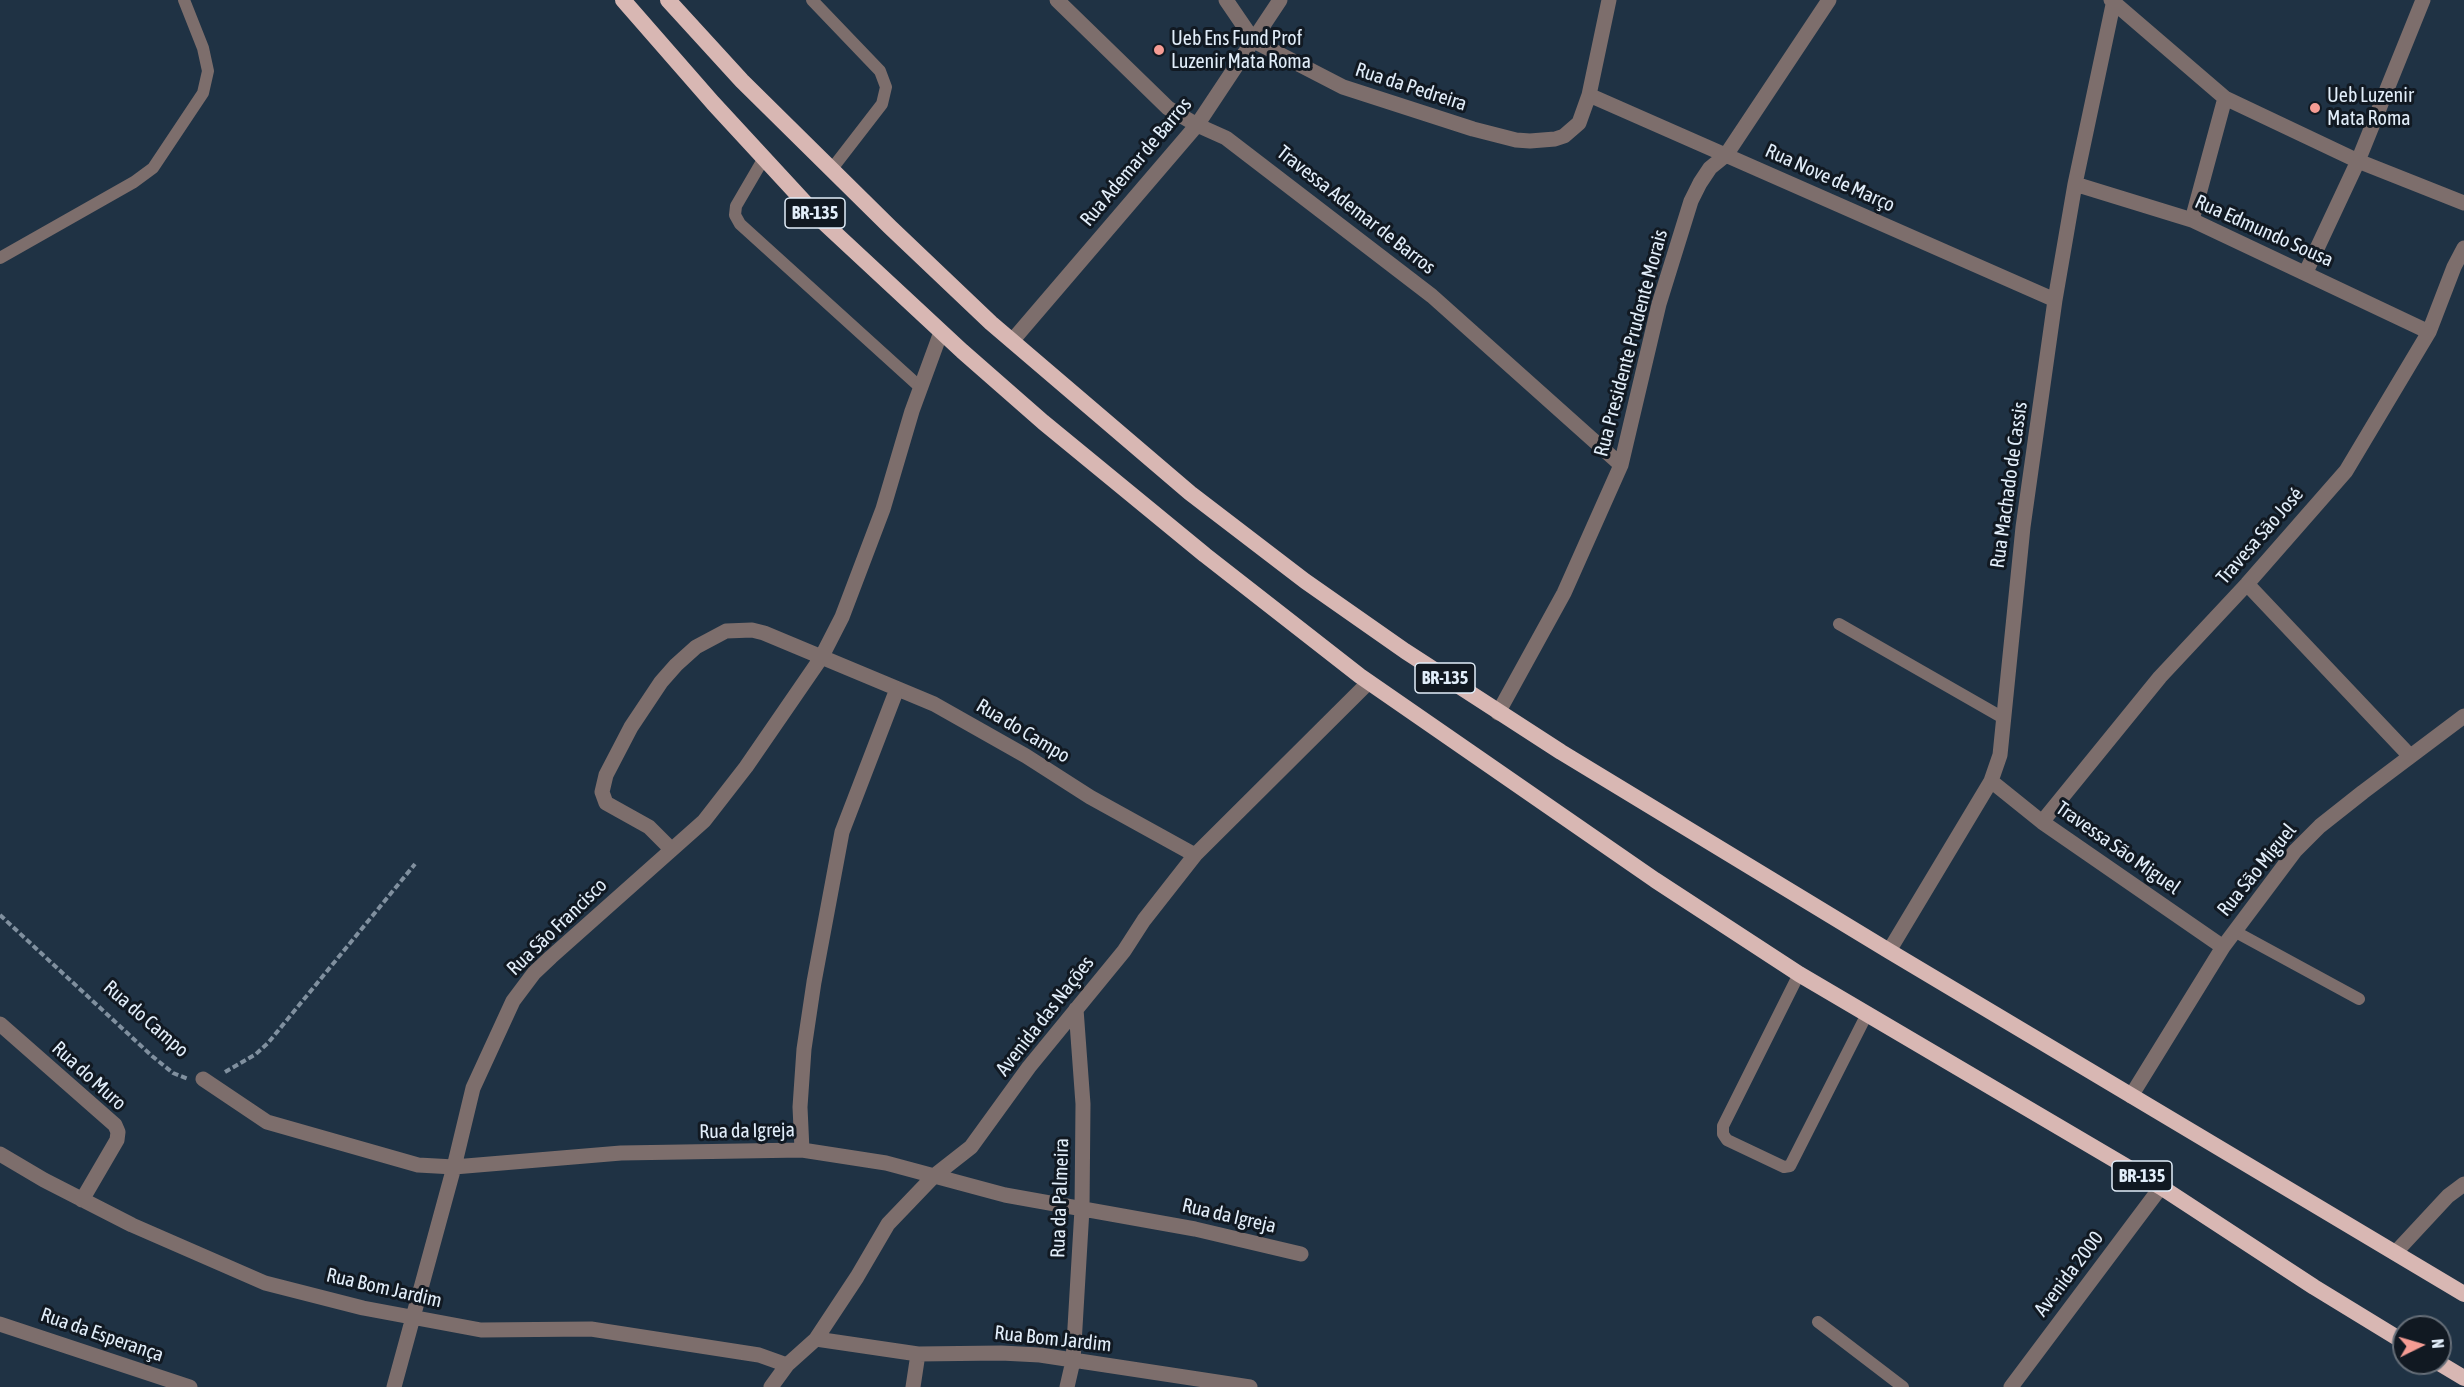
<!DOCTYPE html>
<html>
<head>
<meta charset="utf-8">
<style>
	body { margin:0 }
	#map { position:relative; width:2464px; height:1387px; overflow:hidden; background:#1f3244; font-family:"Asap Condensed",sans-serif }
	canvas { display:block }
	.north { position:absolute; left:2392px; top:1315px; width:60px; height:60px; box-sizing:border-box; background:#111922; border:2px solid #656e78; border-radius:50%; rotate:85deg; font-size:16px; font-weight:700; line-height:24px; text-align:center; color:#e2eefa }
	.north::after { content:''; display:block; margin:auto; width:21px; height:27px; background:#f59c94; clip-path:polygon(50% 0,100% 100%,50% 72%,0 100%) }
</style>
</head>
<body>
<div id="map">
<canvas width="2464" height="1387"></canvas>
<div class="north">N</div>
</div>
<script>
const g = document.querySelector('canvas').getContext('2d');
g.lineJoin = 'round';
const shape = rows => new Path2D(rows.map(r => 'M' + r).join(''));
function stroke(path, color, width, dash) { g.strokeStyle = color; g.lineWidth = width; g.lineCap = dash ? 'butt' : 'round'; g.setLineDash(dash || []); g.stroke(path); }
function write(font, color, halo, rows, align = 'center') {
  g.font = font + ' "Asap Condensed",sans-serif'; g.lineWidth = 6; g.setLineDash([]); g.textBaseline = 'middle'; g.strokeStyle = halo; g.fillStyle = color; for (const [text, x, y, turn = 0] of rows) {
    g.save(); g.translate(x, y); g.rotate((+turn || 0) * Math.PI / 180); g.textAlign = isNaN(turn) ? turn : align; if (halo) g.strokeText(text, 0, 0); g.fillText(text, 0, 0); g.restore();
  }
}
const path = shape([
	[0,915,152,1056,173,1073,188,1079],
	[225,1072,256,1054,268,1043,415,864]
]);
const service = shape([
	[812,0,880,71,886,87,882,104,831,170],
	[764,158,736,206,735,215,740,224,921,388],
	[0,258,134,182,153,168,203,93,208,71,203,48,184,0],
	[1839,624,2005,719],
	[2234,931,2359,999],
	[1799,974,1723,1126,1723,1134,1727,1140,1784,1167,1790,1166,1867,1014],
	[1818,1322,1903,1387]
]);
const minor = shape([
	[1057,0,1168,108,1197,125,1226,138,1432,296,1621,465],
	[1226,0,1254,41,1343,87,1473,129,1516,140,1530,141,1555,139,1564,136,1579,123,1589,95,1609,0],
	[2111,0,2225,98,2358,161,2464,203],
	[1589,95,2055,300],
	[2075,184,2192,220,2429,332],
	[2192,220,2225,98],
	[2306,272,2358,161,2423,0],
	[1012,341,1197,125,1280,0],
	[2247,584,2410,756],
	[1498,713,1564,593,1621,465,1659,304,1691,201,1700,183,1710,168,1726,155,1829,0],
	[1991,781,2042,822,2223,947],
	[2042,822,2160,677,2247,584,2346,471,2429,332,2454,267,2464,248],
	[671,849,649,827,606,803,602,792,606,775,631,727,661,682,676,665,696,647,726,631,752,630,764,633,934,704,1026,756,1090,797,1195,855],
	[1889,951,1991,781,2000,755,2023,527,2055,300,2075,184,2114,0],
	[0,1024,115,1125,118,1132,117,1140,82,1200],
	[203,1079,267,1122,418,1165,454,1167,621,1153,802,1150,886,1163,1005,1195,1195,1229,1301,1254],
	[2131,1096,2223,947,2295,851,2320,826,2363,792,2464,716],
	[802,1150,800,1107,804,1049,814,982,842,832,897,689],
	[0,1154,44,1180,132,1225,265,1283,363,1308,481,1330,591,1329,759,1355,787,1365],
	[2395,1253,2448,1196,2464,1184],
	[0,1324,190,1387],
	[816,1339,918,1354,1001,1353,1040,1355,1250,1387],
	[394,1387,454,1167,473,1088,513,1001,534,973,551,957,704,821,746,767,821,658,842,617,883,509,912,411,941,332],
	[771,1387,787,1365,816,1339,857,1277,888,1224,934,1176,971,1147,1029,1067,1124,951,1144,920,1195,855,1369,682],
	[913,1387,918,1354],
	[1067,1387,1073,1361,1082,1209,1083,1104,1076,1009]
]);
const tertiary = shape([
	[2011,1387,2161,1187]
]);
const trunk = shape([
	[623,0,713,103,821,220,962,351,1043,422,1205,555,1360,676,1655,880,1799,974,2161,1187,2314,1287,2404,1342],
	[668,0,742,81,890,227,991,323,1190,493,1305,581,1405,651,1561,752,1889,951,2464,1294],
	[2439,1363,2464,1378]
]);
const markers = [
	[1159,50,6,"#f59c94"],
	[2315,108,6,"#f59c94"]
];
const shields = [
	[815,213,60],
	[1445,678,60],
	[2142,1176,60]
];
const shieldNames = [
	["BR-135",815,213],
	["BR-135",1445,678],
	["BR-135",2142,1176]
];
const poiNames = [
	["Ueb Ens Fund Prof",1171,39],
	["Luzenir Mata Roma",1171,62],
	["Ueb Luzenir",2327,96],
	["Mata Roma",2327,119]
];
const streetNames = [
	["Rua da Pedreira",1411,87,18],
	["Rua Ademar de Barros",1136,162,-50],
	["Rua Nove de Março",1830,178,24],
	["Travessa Ademar de Barros",1356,210,38],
	["Rua Edmundo Sousa",2264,231,24],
	["Rua Presidente Prudente Morais",1631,343,-75],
	["Rua Machado de Cassis",2009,485,-82],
	["Travesa São José",2260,536,-49],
	["Rua do Campo",1023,731,31],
	["Travessa São Miguel",2118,848,35],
	["Rua São Miguel",2257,870,-51],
	["Rua São Francisco",557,927,-44],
	["Avenida das Nações",1045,1016,-52],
	["Rua do Campo",146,1019,41],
	["Rua do Muro",89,1076,42],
	["Rua da Igreja",747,1131,-1],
	["Rua da Palmeira",1060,1198,-88],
	["Rua da Igreja",1229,1216,13],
	["Avenida 2000",2069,1274,-53],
	["Rua Bom Jardim",384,1288,13],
	["Rua da Esperança",102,1335,19],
	["Rua Bom Jardim",1053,1339,6]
];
stroke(path, '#80909f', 4, [6, 3]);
stroke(service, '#7d6e6c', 12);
stroke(minor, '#7d6e6c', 15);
stroke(tertiary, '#7d6e6c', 15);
stroke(trunk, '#d8b7b3', 16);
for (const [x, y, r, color] of markers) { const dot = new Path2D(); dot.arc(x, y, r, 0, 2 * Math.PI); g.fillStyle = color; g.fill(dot); stroke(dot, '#111922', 2); }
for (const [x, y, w] of shields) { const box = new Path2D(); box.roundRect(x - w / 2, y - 15, w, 30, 4.5); g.fillStyle = '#111922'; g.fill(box); stroke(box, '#e2eefa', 1.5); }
write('bold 18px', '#e2eefa', null, shieldNames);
write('20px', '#e2eefa', '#111922', poiNames, 'left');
write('20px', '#e2eefa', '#111922', streetNames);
</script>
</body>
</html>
